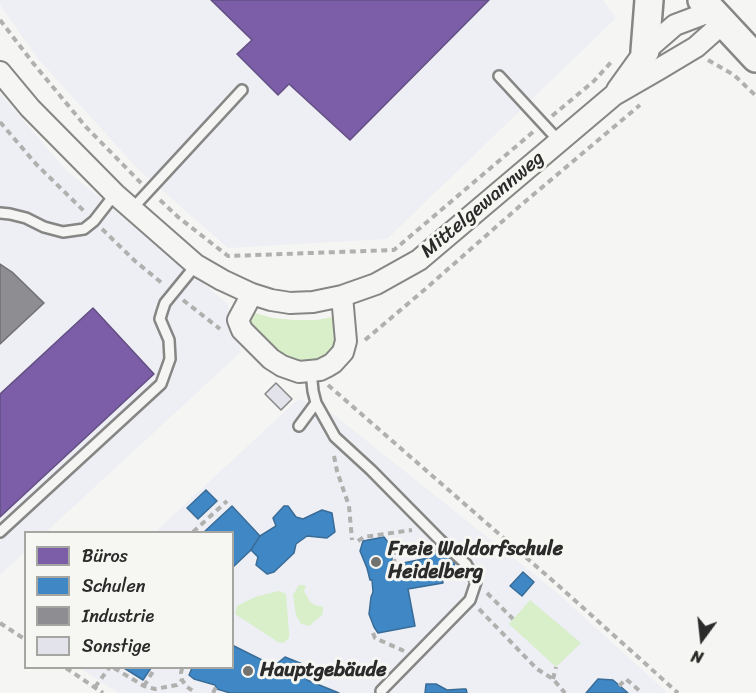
<!DOCTYPE html>
<html>
<head>
<meta charset="utf-8">
<style>
	body { margin:0 }
	#map { position:relative; width:756px; height:693px; overflow:hidden; background:#f5f5f3; font-family:Sriracha,sans-serif }
	canvas { display:block }
	.legend { position:absolute; left:24px; top:531px; width:210px; height:138px; box-sizing:border-box; background:#f6f6f2; border:2px solid #a5a5a2; margin:0; padding:8px 10px; list-style:none; font-size:18px; color:#2b2b2b }
	.legend li { display:flex; align-items:center; gap:12px; height:30px }
	.legend b { width:30px; border:2px solid #a5a5a2 }
	.north { position:absolute; left:672px; top:609px; width:60px; height:60px; -webkit-text-stroke:4px #f6f6f2; paint-order:stroke; rotate:195deg; font-size:16px; font-weight:700; line-height:24px; text-align:center; color:#2b2b2b }
	.north::after { content:''; display:block; margin:auto; width:21px; height:27px; background:#2b2b2b; clip-path:polygon(50% 0,100% 100%,50% 72%,0 100%) }
</style>
</head>
<body>
<div id="map">
<canvas width="756" height="693"></canvas>
<ul class="legend">
<li><b style="height:16px;background:#7b5ea7"></b>Büros</li>
<li><b style="height:16px;background:#3f88c5"></b>Schulen</li>
<li><b style="height:16px;background:#8d8d92"></b>Industrie</li>
<li><b style="height:16px;background:#e3e3ec"></b>Sonstige</li>
</ul>
<div class="north">N</div>
</div>
<script>
const g = document.querySelector('canvas').getContext('2d');
g.lineJoin = 'round';
function fill(path, color) { g.fillStyle = color; g.fill(path, 'evenodd'); }
const shape = rows => new Path2D(rows.map(r => 'M' + r).join(''));
function stroke(path, color, width, dash) { g.strokeStyle = color; g.lineWidth = width; g.lineCap = dash ? 'butt' : 'round'; g.setLineDash(dash || []); g.stroke(path); }
function write(font, color, halo, rows, align = 'center') {
  g.font = font + ' Sriracha,sans-serif'; g.lineWidth = 6; g.setLineDash([]); g.textBaseline = 'middle'; g.strokeStyle = halo; g.fillStyle = color; for (const [text, x, y, turn = 0] of rows) {
    g.save(); g.translate(x, y); g.rotate((+turn || 0) * Math.PI / 180); g.textAlign = isNaN(turn) ? turn : align; if (halo) g.strokeText(text, 0, 0); g.fillText(text, 0, 0); g.restore();
  }
}
const built = shape([
	[0,0,603,0,616,18,387,239,228,248,138,169,39,60,0,5],
	[0,93,65,169,228,304,241,352,46,532,26,532,25,552,0,575],
	[299,399,333,414,556,592,668,693,118,693,80,668,232,668,232,532,155,532,281,415]
]);
const green = shape([
	[248,311,273,318,294,320,316,320,333,317,337,331,334,352,324,362,301,365,274,352,246,322],
	[299,585,304,585,306,586,304,591,310,602,315,605,323,607,323,611,322,615,309,626,301,624,296,615,293,595],
	[278,591,286,594,289,632,289,638,283,643,278,642,235,614,237,606,255,597],
	[530,600,581,643,556,667,509,624]
]);
const offices = shape([
	[211,0,489,0,350,140,289,84,278,95,237,54,252,40,211,0],
	[93,308,154,374,0,517,0,394,93,308]
]);
const schools = shape([
	[206,490,217,501,198,519,187,508,206,490],
	[232,506,260,536,251,550,232,568,232,532,204,532,232,506],
	[284,506,288,506,296,517,303,519,322,510,332,513,335,532,327,538,307,536,296,544,294,553,274,572,267,574,256,565,258,557,251,550,260,536,276,526,273,518,284,506],
	[384,537,390,545,393,565,428,558,427,551,438,549,456,562,448,574,441,575,443,583,408,589,415,626,378,633,374,627,369,614,371,597,373,592,372,580,370,580,367,568,360,551,363,541,384,537],
	[523,572,534,582,522,596,510,586,523,572],
	[232,645,274,666,285,657,305,665,307,680,339,693,230,693,217,689,215,685,194,679,189,675,192,668,232,668,232,645],
	[124,668,151,668,143,680,124,668],
	[598,679,613,680,628,693,586,693,598,679],
	[426,684,436,684,447,690,463,689,466,689,467,693,425,693,426,684]
]);
const industry = shape([
	[0,264,12,272,44,303,0,344,0,264]
]);
const building = shape([
	[276,383,292,399,281,410,265,394,276,383]
]);
const path = shape([
	[0,20,33,63,86,127,141,183],
	[708,60,734,75,756,96],
	[552,116,594,81,613,60],
	[0,122,36,164,86,213],
	[160,200,178,217,228,256,394,250,533,132],
	[102,229,135,261,163,284],
	[183,300,220,329],
	[365,340,423,291,521,205,640,105],
	[328,385,560,587,678,693],
	[334,456,337,471,349,506,352,540],
	[193,532,227,501],
	[421,540,424,560],
	[358,541,364,537,412,530],
	[395,565,393,553,422,548],
	[487,593,513,619],
	[479,609,537,669,553,679,565,693],
	[0,623,26,640],
	[373,633,375,638,404,651],
	[66,668,103,693],
	[114,668,144,686,155,689,177,685,182,680],
	[182,668,181,673,182,680,187,687,196,693],
	[553,679,556,667],
	[144,686,155,668],
	[619,686,626,679,642,693],
	[95,687,109,668],
	[213,693,216,687]
]);
const service = shape([
	[499,76,559,141],
	[132,209,242,90],
	[0,213,10,214,26,218,44,227,63,232,84,229,94,221,115,194],
	[311,371,313,391,316,403,335,437,371,470,439,539,466,564,476,582,470,600,381,691],
	[299,426,316,403],
	[0,532,161,384,170,359,169,340,160,319,162,312,165,303,196,265]
]);
const minor = shape([
	[0,72,30,108,115,194,196,265,222,280,252,294,271,300,290,303,313,302,342,296,376,284,419,260,614,95,659,69,696,47,723,23],
	[617,90,645,51,675,25,712,11],
	[252,294,238,320,242,330,271,359,282,366,299,372,320,370,328,366,333,363,343,352,346,341,342,296]
]);
const secondary = shape([
	[702,0,756,58],
	[645,51,649,0]
]);
const markers = [
	[376,562,6,"#727271"],
	[248,671,6,"#727271"]
];
const streetNames = [
	["Mittelgewannweg",483,205,-40]
];
const poiNames = [
	["Freie Waldorfschule",388,550],
	["Heidelberg",388,573],
	["Hauptgebäude",260,671]
];
fill(built, '#eeeef5');
fill(green, '#d8efc9');
fill(offices, '#7b5ea7');
stroke(offices, '#634f82', 1.5);
fill(schools, '#3f88c5');
stroke(schools, '#396c97', 1.5);
fill(industry, '#8d8d92');
stroke(industry, '#707073', 1.5);
fill(building, '#e3e3ec');
stroke(building, '#868685', 1.5);
stroke(service, '#868685', 14);
stroke(minor, '#868685', 24);
stroke(secondary, '#868685', 32);
stroke(path, '#b0b0af', 4, [6, 4.5]);
stroke(service, '#f5f5f3', 9);
stroke(minor, '#f5f5f3', 20);
stroke(secondary, '#f5f5f3', 27);
for (const [x, y, r, color] of markers) { const dot = new Path2D(); dot.arc(x, y, r, 0, 2 * Math.PI); g.fillStyle = color; g.fill(dot); stroke(dot, '#f6f6f2', 2); }
write('20px', '#2b2b2b', '#f6f6f2', streetNames);
write('bold 20px', '#2b2b2b', '#f6f6f2', poiNames, 'left');
</script>
</body>
</html>
